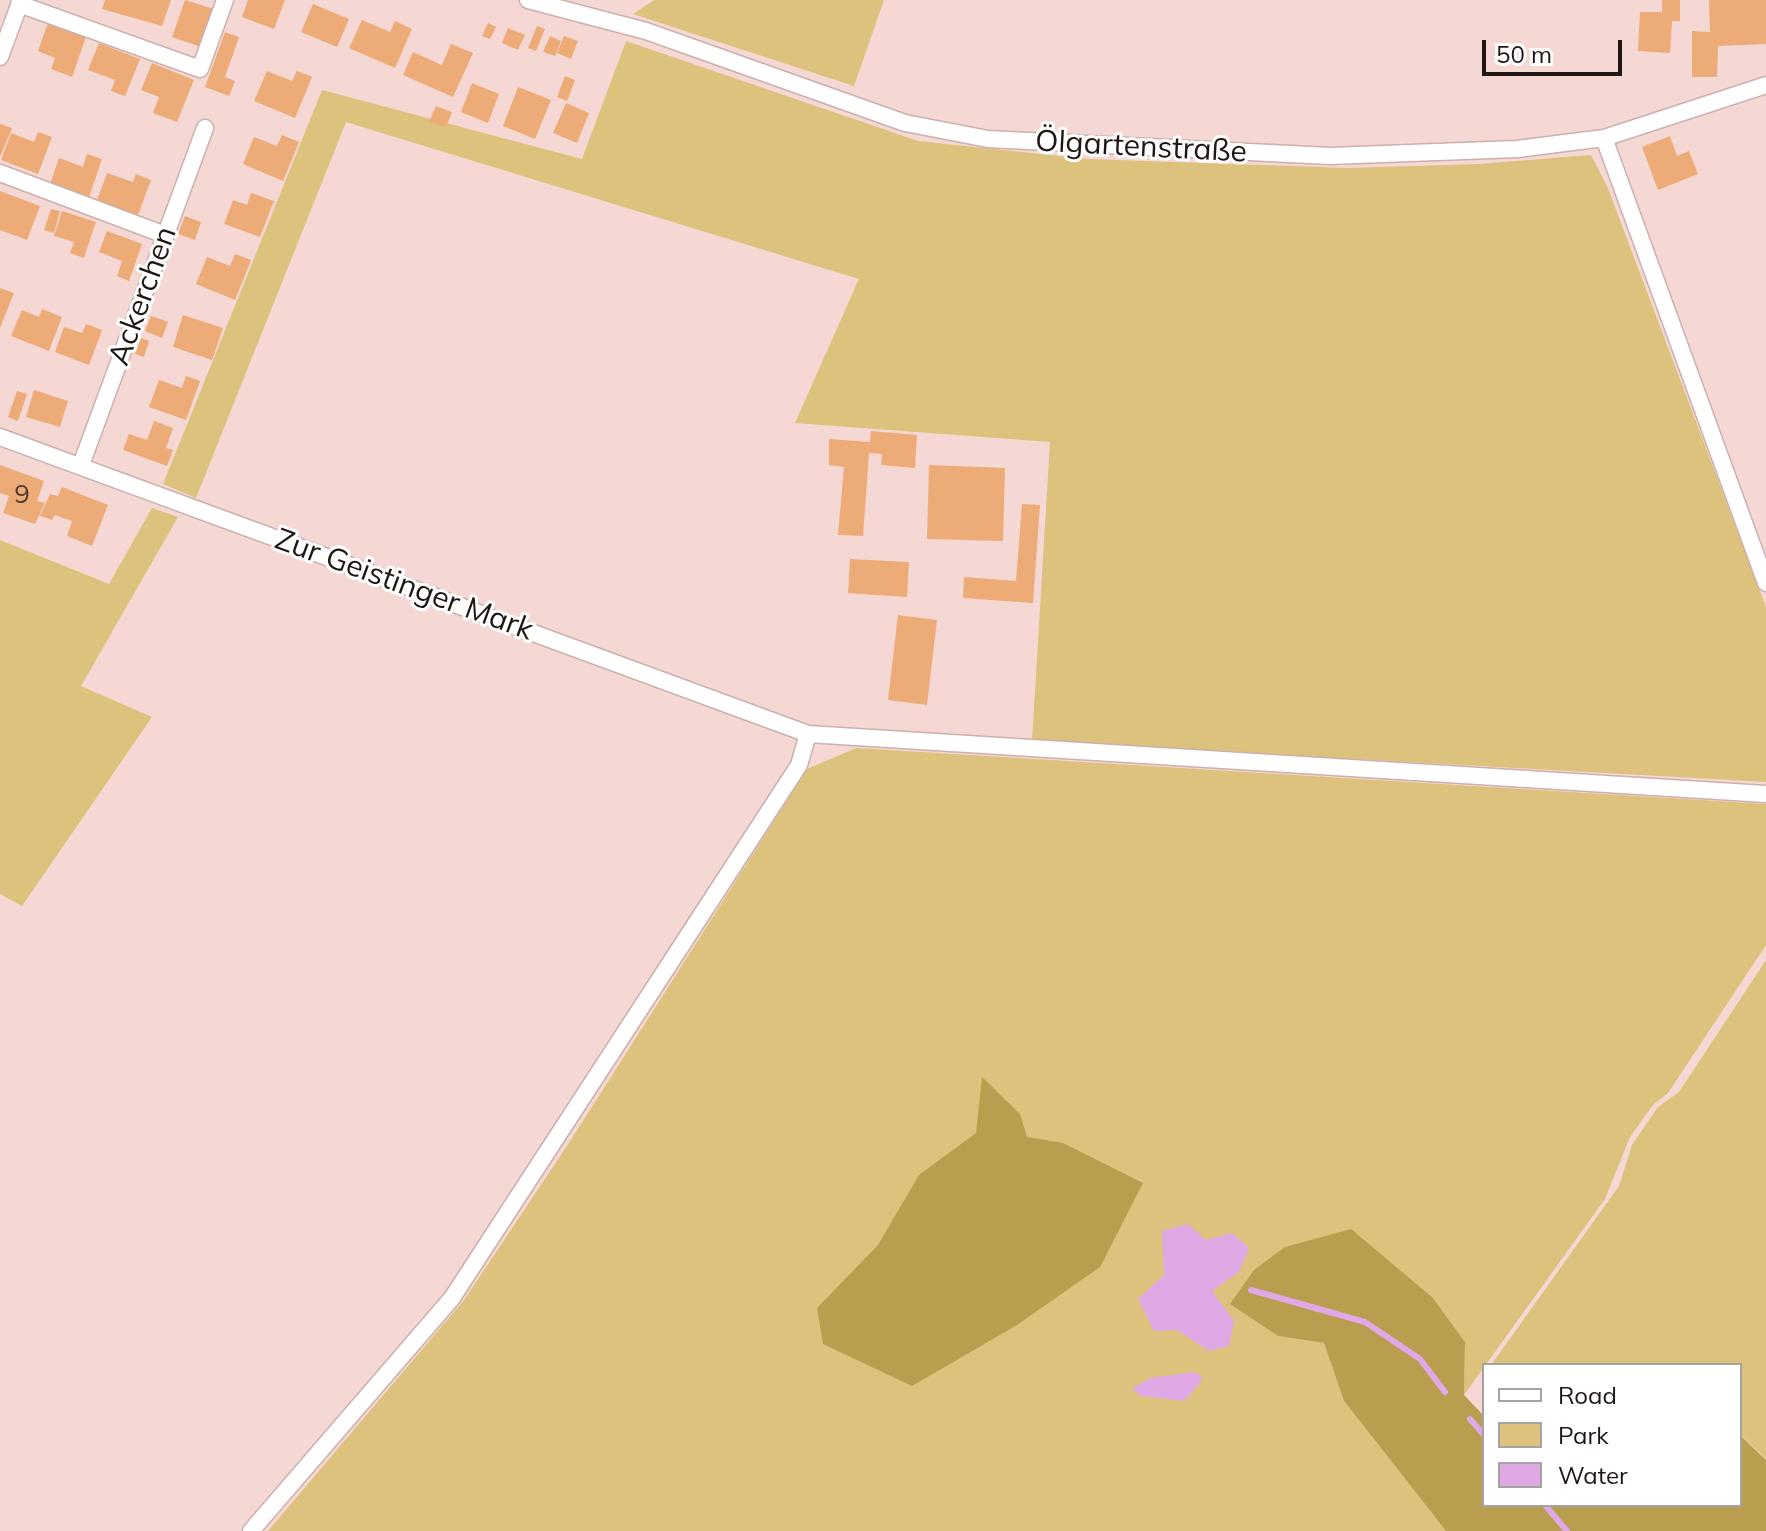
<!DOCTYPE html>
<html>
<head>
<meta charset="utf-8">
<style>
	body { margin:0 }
	#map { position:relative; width:1766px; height:1531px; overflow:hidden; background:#f5d8d4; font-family:Mulish,sans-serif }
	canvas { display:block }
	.legend { position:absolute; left:1482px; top:1363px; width:260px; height:144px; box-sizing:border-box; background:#fff; border:2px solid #a6a2a1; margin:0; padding:10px 14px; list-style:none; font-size:24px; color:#201614 }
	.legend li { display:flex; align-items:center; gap:16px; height:40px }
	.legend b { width:40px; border:2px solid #a6a2a1 }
	.scale { position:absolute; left:1482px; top:40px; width:140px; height:36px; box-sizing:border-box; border:4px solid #201614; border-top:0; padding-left:10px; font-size:24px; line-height:28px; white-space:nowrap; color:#201614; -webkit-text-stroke:6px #fff; paint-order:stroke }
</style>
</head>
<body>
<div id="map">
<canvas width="1766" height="1531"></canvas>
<ul class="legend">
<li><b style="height:10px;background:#fff"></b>Road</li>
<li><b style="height:22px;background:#dcc27c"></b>Park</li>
<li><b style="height:22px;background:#e0a8e5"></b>Water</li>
</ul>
<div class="scale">50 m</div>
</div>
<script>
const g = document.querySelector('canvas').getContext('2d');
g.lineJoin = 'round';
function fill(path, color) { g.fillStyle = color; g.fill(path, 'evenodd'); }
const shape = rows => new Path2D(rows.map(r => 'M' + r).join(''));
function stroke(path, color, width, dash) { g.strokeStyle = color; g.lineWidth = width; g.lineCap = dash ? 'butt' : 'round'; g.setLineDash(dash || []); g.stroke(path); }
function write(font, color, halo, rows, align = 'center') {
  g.font = font + ' Mulish,sans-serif'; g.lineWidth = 6; g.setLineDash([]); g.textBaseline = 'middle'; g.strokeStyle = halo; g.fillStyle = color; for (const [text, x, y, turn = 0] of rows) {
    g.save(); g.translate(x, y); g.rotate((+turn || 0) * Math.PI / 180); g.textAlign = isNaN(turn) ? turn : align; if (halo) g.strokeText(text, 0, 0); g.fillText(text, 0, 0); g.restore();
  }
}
const green = shape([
	[654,0,884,0,854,86,633,14],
	[626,41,918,141,1088,159,1348,168,1479,164,1591,155,1607,186,1766,607,1766,782,1032,741,1050,442,795,423,859,279,346,122,196,498,163,484,322,90,582,159],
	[152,508,178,517,81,686,152,717,22,906,0,894,0,540,109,584],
	[856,748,1766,804,1766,945,1668,1093,1653,1105,1630,1137,1605,1199,1464,1395,1465,1342,1433,1298,1231,1303,1278,1336,1324,1343,1344,1401,1446,1531,268,1531,464,1300,567,1146,807,769],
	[1766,960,1766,1459,1740,1434,1740,1365,1491,1365,1619,1186,1632,1145,1658,1107,1679,1092]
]);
const forest = shape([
	[982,1077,1020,1114,1027,1137,1063,1143,1143,1183,1100,1267,1017,1325,912,1386,823,1344,817,1308,878,1245,919,1175,976,1133],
	[1351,1229,1433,1298,1465,1342,1464,1395,1484,1416,1484,1505,1740,1505,1740,1435,1766,1460,1766,1531,1446,1531,1344,1401,1324,1343,1278,1336,1230,1304,1254,1270,1285,1247]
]);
const water = shape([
	[1188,1224,1206,1240,1232,1233,1249,1248,1239,1272,1212,1291,1234,1321,1229,1346,1209,1351,1177,1330,1154,1331,1138,1299,1164,1275,1162,1231],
	[1194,1372,1202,1376,1200,1383,1184,1401,1141,1396,1132,1389,1150,1378]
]);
const stream = shape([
	[1251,1290,1365,1322,1420,1359,1445,1392],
	[1470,1419,1484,1435],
	[1545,1505,1567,1531]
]);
const building = shape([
	[105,0,171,0,162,26,102,9],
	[185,0,214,9,201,47,172,37],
	[248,0,285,0,274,29,242,17],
	[1662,0,1680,0,1680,21,1672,21,1670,53,1638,51,1640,12,1662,12],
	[1709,0,1766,0,1766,44,1718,46,1717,77,1692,77,1692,31,1710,32],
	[313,4,349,19,337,47,301,32],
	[362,20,390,32,395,21,412,29,395,68,349,48],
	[48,23,86,37,72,77,51,69,55,58,38,51],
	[488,23,496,27,490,39,482,36],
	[537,26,545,29,536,51,528,48],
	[508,28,525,35,518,50,502,43],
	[225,32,239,37,225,77,235,81,229,96,205,87],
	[550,36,561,41,555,56,543,52],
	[564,36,578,41,571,59,557,53],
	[99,43,140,59,125,96,111,91,115,80,88,70],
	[451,44,473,53,453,97,403,75,413,52,442,65],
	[152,63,194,80,177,122,153,113,159,97,141,90],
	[267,71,292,81,297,71,312,77,295,118,254,101],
	[565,76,575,80,567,101,557,97],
	[472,83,499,94,488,123,461,112],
	[518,87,551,100,535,139,503,126],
	[566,103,589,113,577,143,553,133],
	[436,106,452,112,446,127,429,122],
	[0,124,12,128,0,157],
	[38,132,52,137,38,174,1,160,11,133,34,142],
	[282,135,299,142,283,181,243,164,254,137,277,146],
	[1670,136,1677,156,1689,151,1698,174,1658,190,1642,147],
	[87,154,102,159,89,197,50,184,59,158,83,167],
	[107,173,133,182,136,174,151,180,138,215,97,200],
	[0,191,40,206,27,240,0,230],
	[251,193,274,201,260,237,224,224,233,200,247,205],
	[51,209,60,211,54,233,44,230],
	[62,211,96,222,84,258,70,253,74,242,54,236],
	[185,216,201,222,195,240,178,234],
	[107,231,142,244,129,281,117,276,122,261,99,252],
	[235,254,251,260,235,300,196,284,207,257,230,266],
	[0,288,14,293,0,328],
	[42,309,62,317,49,351,11,336,22,310,39,317],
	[183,315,223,328,212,360,173,347],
	[151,316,168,322,162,338,145,331],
	[86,324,102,330,89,365,55,352,64,327,82,333],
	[141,338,149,341,144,357,135,354],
	[186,376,200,381,186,420,149,407,159,380,182,388],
	[34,390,68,401,60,427,26,417],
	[17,391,27,394,18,421,8,417],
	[154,421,173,428,166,448,173,450,167,466,123,450,129,434,147,440],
	[871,431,917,435,915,468,881,465,882,454,869,453,863,536,838,535,844,467,829,465,829,439,870,442],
	[0,465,44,481,37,501,45,503,35,524,3,513,9,496,0,493],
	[929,465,1005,468,1003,541,927,539],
	[62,487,108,505,92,546,67,536,72,521,55,515,52,520,40,516,50,494,58,496],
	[1022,504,1040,505,1033,603,963,598,964,577,1016,581],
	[850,559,909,562,907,597,848,593],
	[898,615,937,620,927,705,888,700]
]);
const street = shape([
	[528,0,646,31,905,123,988,139,1330,156,1517,149,1604,138,1766,85],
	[19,4,200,69,225,0],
	[0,57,21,0],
	[1604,138,1766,583],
	[0,173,165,235],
	[0,437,808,734,1766,794],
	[81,465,205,128],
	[251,1531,452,1298,799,765,808,734]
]);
const numberNames = [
	["9",22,495]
];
const streetNames = [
	["Ölgartenstraße",1141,147,3],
	["Ackerchen",143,296,-70],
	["Zur Geistinger Mark",404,585,20]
];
fill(green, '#dcc27c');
fill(forest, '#b99e4f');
fill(water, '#e0a8e5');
stroke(stream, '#e0a8e5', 6);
fill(building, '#edab77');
stroke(street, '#ccb0ad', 19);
stroke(street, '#fff', 16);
write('26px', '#533b2d', null, numberNames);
write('30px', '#201614', '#fff', streetNames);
</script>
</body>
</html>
